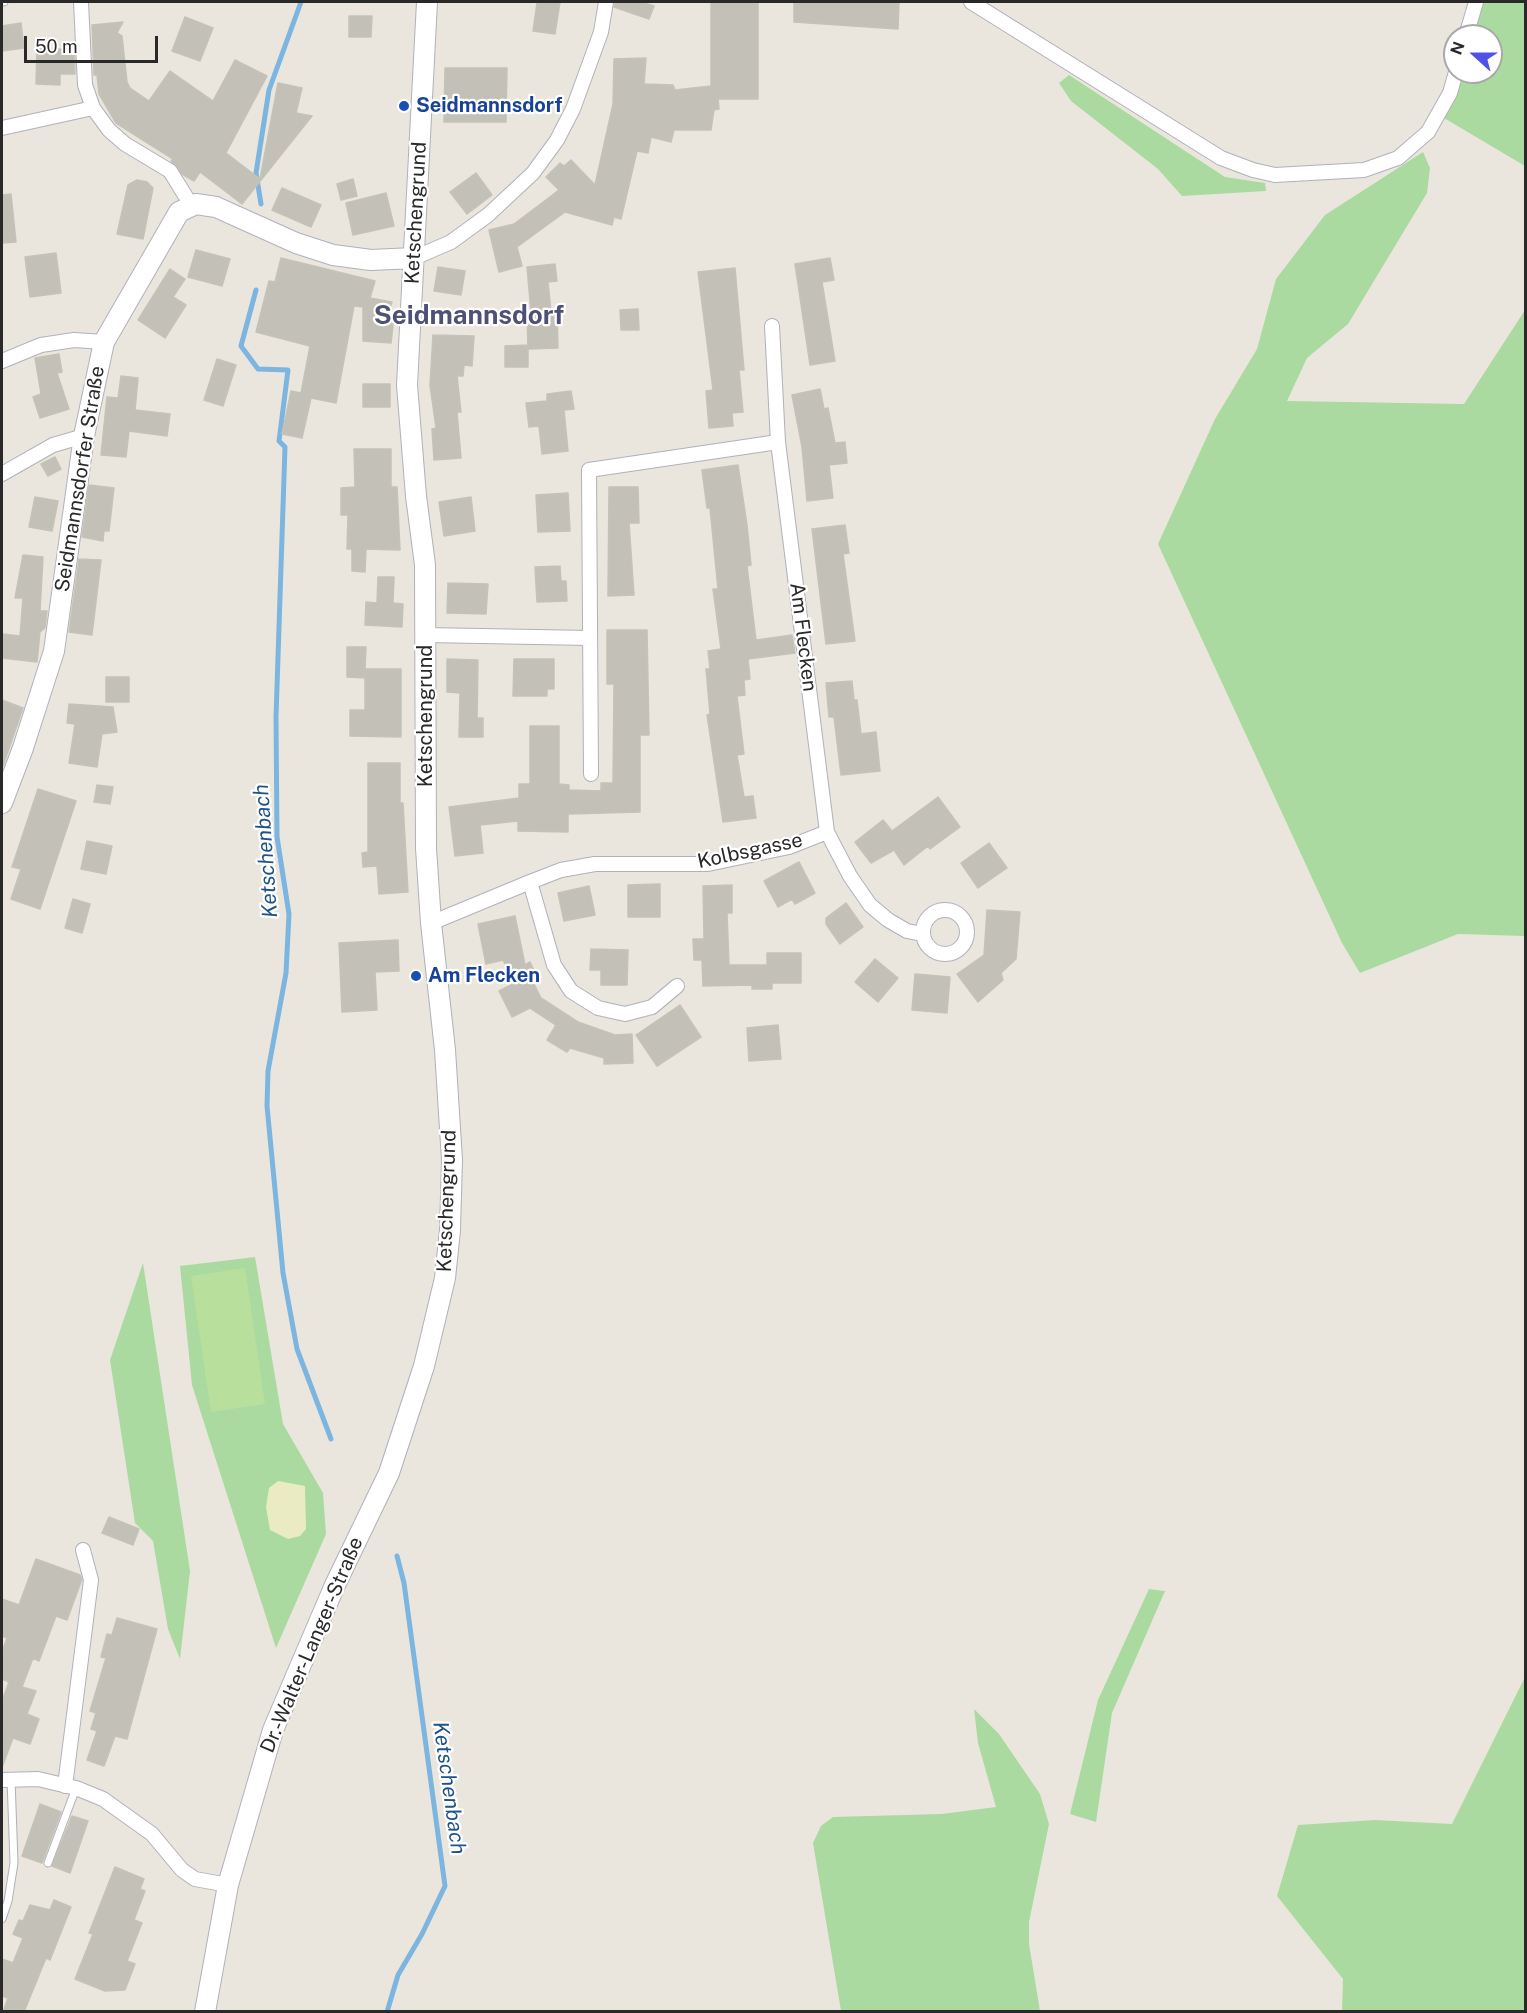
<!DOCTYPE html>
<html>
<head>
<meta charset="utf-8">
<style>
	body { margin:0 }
	#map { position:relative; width:1527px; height:2013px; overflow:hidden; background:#eae6dd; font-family:"Public Sans",sans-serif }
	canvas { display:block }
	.frame { position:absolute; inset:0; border:3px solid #292929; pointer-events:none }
	.north { position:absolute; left:1443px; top:24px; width:60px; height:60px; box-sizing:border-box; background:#fff; border:2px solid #a9a9a9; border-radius:50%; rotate:291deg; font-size:16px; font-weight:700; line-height:24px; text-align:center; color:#292929 }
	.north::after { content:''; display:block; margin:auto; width:21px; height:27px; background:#4f52e5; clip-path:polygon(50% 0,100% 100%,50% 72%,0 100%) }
	.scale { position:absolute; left:24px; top:36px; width:134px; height:27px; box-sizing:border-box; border:3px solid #292929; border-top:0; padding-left:8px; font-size:18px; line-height:21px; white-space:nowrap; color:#292929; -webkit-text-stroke:4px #fff; paint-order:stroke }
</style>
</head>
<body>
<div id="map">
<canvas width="1527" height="2013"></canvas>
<div class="frame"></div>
<div class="north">N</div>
<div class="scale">50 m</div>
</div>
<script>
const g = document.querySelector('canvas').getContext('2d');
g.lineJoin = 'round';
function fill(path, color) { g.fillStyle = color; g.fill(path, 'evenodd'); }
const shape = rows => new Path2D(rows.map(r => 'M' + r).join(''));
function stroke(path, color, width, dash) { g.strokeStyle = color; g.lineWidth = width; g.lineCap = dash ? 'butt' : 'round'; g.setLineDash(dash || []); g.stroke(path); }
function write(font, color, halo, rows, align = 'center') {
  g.font = font + ' "Public Sans",sans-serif'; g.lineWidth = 4.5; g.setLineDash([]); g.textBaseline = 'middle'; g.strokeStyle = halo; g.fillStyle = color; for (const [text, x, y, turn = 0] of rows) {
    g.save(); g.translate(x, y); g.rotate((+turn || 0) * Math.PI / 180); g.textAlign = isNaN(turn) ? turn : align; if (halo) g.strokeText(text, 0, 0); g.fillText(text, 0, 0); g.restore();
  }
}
const green = shape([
	[1471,2,1525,2,1525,166,1444,118,1455,71,1491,72,1491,36,1463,36],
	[1069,75,1225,177,1265,183,1266,191,1182,196,1158,169,1071,101,1059,83],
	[1423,152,1430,168,1427,193,1348,324,1307,358,1287,401,1464,404,1525,310,1525,936,1458,934,1360,973,1342,943,1158,544,1215,419,1257,349,1276,279,1325,215],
	[255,1257,283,1424,323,1493,326,1534,276,1648,192,1385,180,1266],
	[143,1263,190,1571,180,1659,168,1629,153,1541,135,1523,110,1360],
	[1149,1589,1165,1591,1112,1713,1096,1822,1070,1814,1098,1700],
	[1525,1677,1525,2011,1342,2011,1343,1979,1277,1896,1298,1825,1375,1820,1452,1824],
	[974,1709,999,1734,1040,1794,1049,1824,1029,1922,1029,1944,1040,2011,841,2011,813,1843,821,1826,833,1817,942,1814,996,1807,978,1743]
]);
const sand = shape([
	[278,1481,305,1486,306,1529,300,1536,288,1539,270,1530,266,1507,269,1488]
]);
const pitch = shape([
	[245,1268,265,1404,211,1412,191,1276]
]);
const stream = shape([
	[261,204,256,173,269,90,301,2],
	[256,290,241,346,258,369,288,370,279,441,285,447,276,717,277,837,289,914,286,973,268,1071,267,1106,283,1273,297,1349,331,1439],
	[387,2012,398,1975,422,1934,445,1886,404,1583,397,1556]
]);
const building = shape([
	[545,2,560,2,555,34,533,31,537,3,545,4,545,2],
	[615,2,641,2,654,6,649,19,614,7,615,2],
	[711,2,758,2,758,99,718,99,719,109,714,110,711,130,674,130,671,142,651,137,648,153,637,151,621,219,614,217,612,225,565,212,517,247,522,266,499,272,489,230,514,224,559,190,546,177,560,163,564,166,571,160,595,185,613,104,614,59,646,58,644,84,673,85,675,90,711,86,711,2],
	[794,2,899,2,898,29,794,22,794,2],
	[349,16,372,16,371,37,349,37,349,16],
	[185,17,213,28,200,61,172,51,185,17],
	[123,22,117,33,122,36,127,82,130,88,149,101,170,71,213,101,235,60,267,76,226,153,260,179,278,83,302,88,296,113,312,116,242,204,200,172,194,181,182,174,171,161,173,159,116,123,99,94,97,75,94,75,92,25,123,22],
	[21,23,24,48,2,51,2,26,21,23],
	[37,49,74,49,75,74,60,74,60,85,36,84,37,49],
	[445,68,507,68,506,122,444,122,445,68],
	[476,173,492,195,467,214,450,192,476,173],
	[353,179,357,196,341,200,337,184,353,179],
	[137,180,147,182,153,188,143,239,117,234,128,185,137,180],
	[282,188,321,205,311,227,272,210,282,188],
	[386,193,394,226,353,235,346,203,386,193],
	[11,194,16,242,2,243,2,195,11,194],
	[196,250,230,259,222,286,188,277,196,250],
	[56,253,61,293,30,297,25,257,56,253],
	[281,258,375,281,370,298,392,302,387,317,394,316,391,343,363,341,363,307,354,306,336,403,311,398,302,438,282,434,291,391,301,393,310,346,256,332,269,281,275,282,281,258],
	[830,258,834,280,822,282,835,361,810,365,795,264,830,258],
	[555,264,557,281,548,282,551,312,557,311,558,348,528,349,527,312,531,312,527,267,555,264],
	[438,267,465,271,461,295,434,291,438,267],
	[735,268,744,370,739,370,743,412,732,413,733,426,709,428,706,391,713,390,698,272,735,268],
	[170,269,185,279,173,297,186,305,165,338,138,320,170,269],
	[638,309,639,330,621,330,620,310,638,309],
	[433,335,474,336,472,366,464,365,463,376,457,376,461,412,457,412,461,458,434,460,432,429,436,428,430,385,433,335],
	[528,345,528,367,505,367,505,346,528,345],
	[59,354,62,372,57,373,69,409,40,418,33,397,41,394,35,358,59,354],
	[217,359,236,365,223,406,204,400,217,359],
	[121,376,138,378,135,410,170,414,167,436,129,431,126,457,101,455,107,397,118,398,121,376],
	[363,384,390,384,390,407,363,407,363,384],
	[820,389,824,409,828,408,835,443,845,442,847,463,829,465,833,498,807,501,802,447,792,395,820,389],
	[571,391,574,409,564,410,568,451,542,454,539,426,529,427,526,403,547,401,547,394,571,391],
	[354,449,391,449,391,487,397,487,400,550,366,549,365,572,352,571,352,549,347,549,348,515,341,515,341,488,355,487,354,449],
	[55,457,61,469,48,476,41,464,55,457],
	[738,465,747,525,751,565,747,566,756,640,792,635,795,653,748,659,750,679,744,680,745,695,737,696,744,754,737,755,744,797,753,796,756,818,723,822,707,715,710,714,706,669,710,669,708,651,721,649,713,589,718,589,710,508,707,508,702,470,738,465],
	[89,485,114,488,109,531,104,531,103,541,82,537,89,485],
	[609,487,638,487,639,523,629,523,634,595,608,596,609,487],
	[568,493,570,531,538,532,536,495,568,493],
	[35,497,58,501,52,531,29,527,35,497],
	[471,497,475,531,444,536,439,502,471,497],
	[845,525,849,553,843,554,855,641,826,644,812,529,845,525],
	[23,555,43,557,40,611,47,611,45,628,40,632,37,662,2,658,2,634,20,636,23,598,15,598,23,555],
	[79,559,101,560,92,635,69,632,79,559],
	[560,566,561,581,566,581,567,601,537,602,535,567,560,566],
	[378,577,394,577,393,603,403,604,402,627,365,625,366,602,377,603,378,577],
	[448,583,488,584,486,614,447,613,448,583],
	[607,630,647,630,649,735,640,735,640,812,568,814,568,832,518,831,518,821,480,825,483,853,455,856,449,807,519,798,519,784,530,784,530,726,559,726,559,784,569,785,569,790,601,791,601,783,613,783,614,684,607,684,607,630],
	[347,647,366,647,365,669,401,669,401,737,350,736,350,710,365,710,365,676,365,678,347,677,347,647],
	[447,659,478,660,477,718,483,718,483,737,459,737,460,693,447,692,447,659],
	[514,659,554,659,554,689,547,689,547,696,513,696,514,659],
	[106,677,129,677,129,702,106,702,106,677],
	[852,681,854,700,857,700,861,734,876,732,880,771,841,775,834,717,829,717,826,683,852,681],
	[2,700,23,708,3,766,2,766,2,700],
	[69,704,113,707,117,732,102,734,97,767,69,763,75,724,67,723,69,704],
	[368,763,400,763,400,803,403,803,408,892,379,894,377,866,363,867,362,853,368,852,368,763],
	[97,785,113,787,110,804,94,802,97,785],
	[38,789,76,801,40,909,11,899,21,869,12,867,38,789],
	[938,797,960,827,930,849,928,846,904,865,894,850,871,863,855,842,883,820,892,831,938,797],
	[87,841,112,846,106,874,81,869,87,841],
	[989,843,1007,868,978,888,961,863,989,843],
	[799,862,815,893,795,904,792,899,778,907,764,881,799,862],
	[660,884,660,917,628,917,628,885,660,884],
	[732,885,732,913,727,913,729,965,767,965,767,953,801,953,801,983,772,983,772,989,752,989,752,985,703,986,702,960,694,960,693,939,704,939,703,886,732,885],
	[589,886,595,915,564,921,558,893,589,886],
	[73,899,90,904,82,933,65,928,73,899],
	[846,903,863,927,840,944,826,924,826,918,846,903],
	[987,910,1020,912,1016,959,1001,973,1003,980,978,1002,957,974,984,955,987,910],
	[515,916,525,965,530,962,538,979,533,982,541,998,578,1022,615,1035,632,1034,633,1063,604,1064,604,1058,570,1048,567,1052,547,1040,556,1025,530,1008,512,1017,499,991,515,983,503,960,486,964,478,924,515,916],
	[398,940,399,971,375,972,377,1010,342,1012,339,943,398,940],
	[591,949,628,950,627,985,601,985,601,970,590,970,591,949],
	[875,959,898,978,878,1002,855,982,875,959],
	[915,974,950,977,947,1013,912,1010,915,974],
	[680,1005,701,1037,657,1066,636,1035,680,1005],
	[778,1025,781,1059,749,1061,747,1028,778,1025],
	[109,1517,139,1529,133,1545,102,1533,109,1517],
	[36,1559,80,1575,82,1579,67,1620,56,1616,39,1661,33,1658,22,1687,36,1691,27,1714,39,1719,30,1744,13,1738,3,1765,2,1701,9,1682,2,1679,2,1652,7,1638,2,1636,2,1599,19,1605,36,1559],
	[117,1618,157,1629,127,1739,115,1736,104,1766,87,1760,97,1731,91,1729,96,1713,90,1711,106,1658,101,1657,107,1634,112,1635,117,1618],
	[40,1804,61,1812,42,1863,22,1856,40,1804],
	[72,1816,88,1821,70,1873,52,1866,72,1816],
	[115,1867,144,1879,140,1889,145,1891,134,1920,142,1923,127,1961,135,1964,125,1990,105,1991,75,1979,93,1934,89,1933,115,1867],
	[54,1900,71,1907,50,1960,46,1958,24,2012,3,2012,8,1998,2,1996,2,1959,13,1963,23,1938,13,1934,19,1920,23,1921,30,1905,50,1910,54,1900]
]);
const lane = shape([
	[2,2,4,2],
	[48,1863,76,1788],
	[2,1919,8,1901,14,1863,11,1779]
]);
const street = shape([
	[81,2,85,85,93,108,109,130,125,144,170,171,191,205],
	[971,2,1221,158,1253,170,1275,175,1364,170,1398,158,1428,132,1450,93,1456,72],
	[1466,36,1476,2],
	[2,128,93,108],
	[414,258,451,242,488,215,533,173,557,140,573,109,601,32,606,2],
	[772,326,778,442,827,832],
	[2,361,41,345,74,340,104,342],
	[2,474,53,445,84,436],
	[426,635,590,638],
	[591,774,589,470,778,442],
	[530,882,561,870,595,864,708,864,789,847,827,832,850,876,870,905,888,920,907,931,922,934],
	'923 932a22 22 0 1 1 44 0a22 22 0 1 1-44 0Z',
	[431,923,530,882,554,965,571,991,598,1008,625,1014,652,1007,677,986],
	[2,1780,38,1779,76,1788,103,1799,152,1834,182,1870,195,1879,228,1885],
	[65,1786,91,1580,83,1550]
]);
const secondary = shape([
	[2,803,23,748,54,651,84,436,104,342,179,212,196,204,216,207,296,243,333,255,371,260,414,258],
	[205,2012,228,1885,273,1730,335,1585,389,1473,424,1366,445,1278,450,1230,452,1160,445,1050,431,923,426,848,425,565,416,496,407,385,427,2]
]);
const markers = [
	[404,106,6,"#1a4fb4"],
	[416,976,6,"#1a4fb4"]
];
const transitNames = [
	["Seidmannsdorf",416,106],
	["Am Flecken",428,976]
];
const streetNames = [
	["Ketschengrund",416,213,-87],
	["Seidmannsdorfer Straße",80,479,-81],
	["Am Flecken",803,637,83],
	["Ketschengrund",426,716,-90],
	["Kolbsgasse",750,851,-12],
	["Ketschengrund",447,1201,-88],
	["Dr.-Walter-Langer-Straße",312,1645,-67]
];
const waterNames = [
	["Ketschenbach",266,851,-94],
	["Ketschenbach",449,1788,82]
];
const districtNames = [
	["Seidmannsdorf",469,316]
];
fill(green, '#aadaa0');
fill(sand, '#ebebc3');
fill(pitch, '#b8e09c');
stroke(stream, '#7cb5e0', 5);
fill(building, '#c3c0b8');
stroke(building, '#c5c2b7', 1.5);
stroke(lane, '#b0b1bb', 9);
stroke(street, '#b0b1bb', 16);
stroke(secondary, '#b0b1bb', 22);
stroke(lane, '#fff', 7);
stroke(street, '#fff', 14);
stroke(secondary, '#fff', 20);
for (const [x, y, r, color] of markers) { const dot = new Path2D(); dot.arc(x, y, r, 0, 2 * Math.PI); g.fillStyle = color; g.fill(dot); stroke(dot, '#fff', 2); }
write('bold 20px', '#164399', '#fff', transitNames, 'left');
write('20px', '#292929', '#fff', streetNames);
write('italic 21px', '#1d528a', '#fff', waterNames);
write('bold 26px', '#4f5075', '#fff', districtNames);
</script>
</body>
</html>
